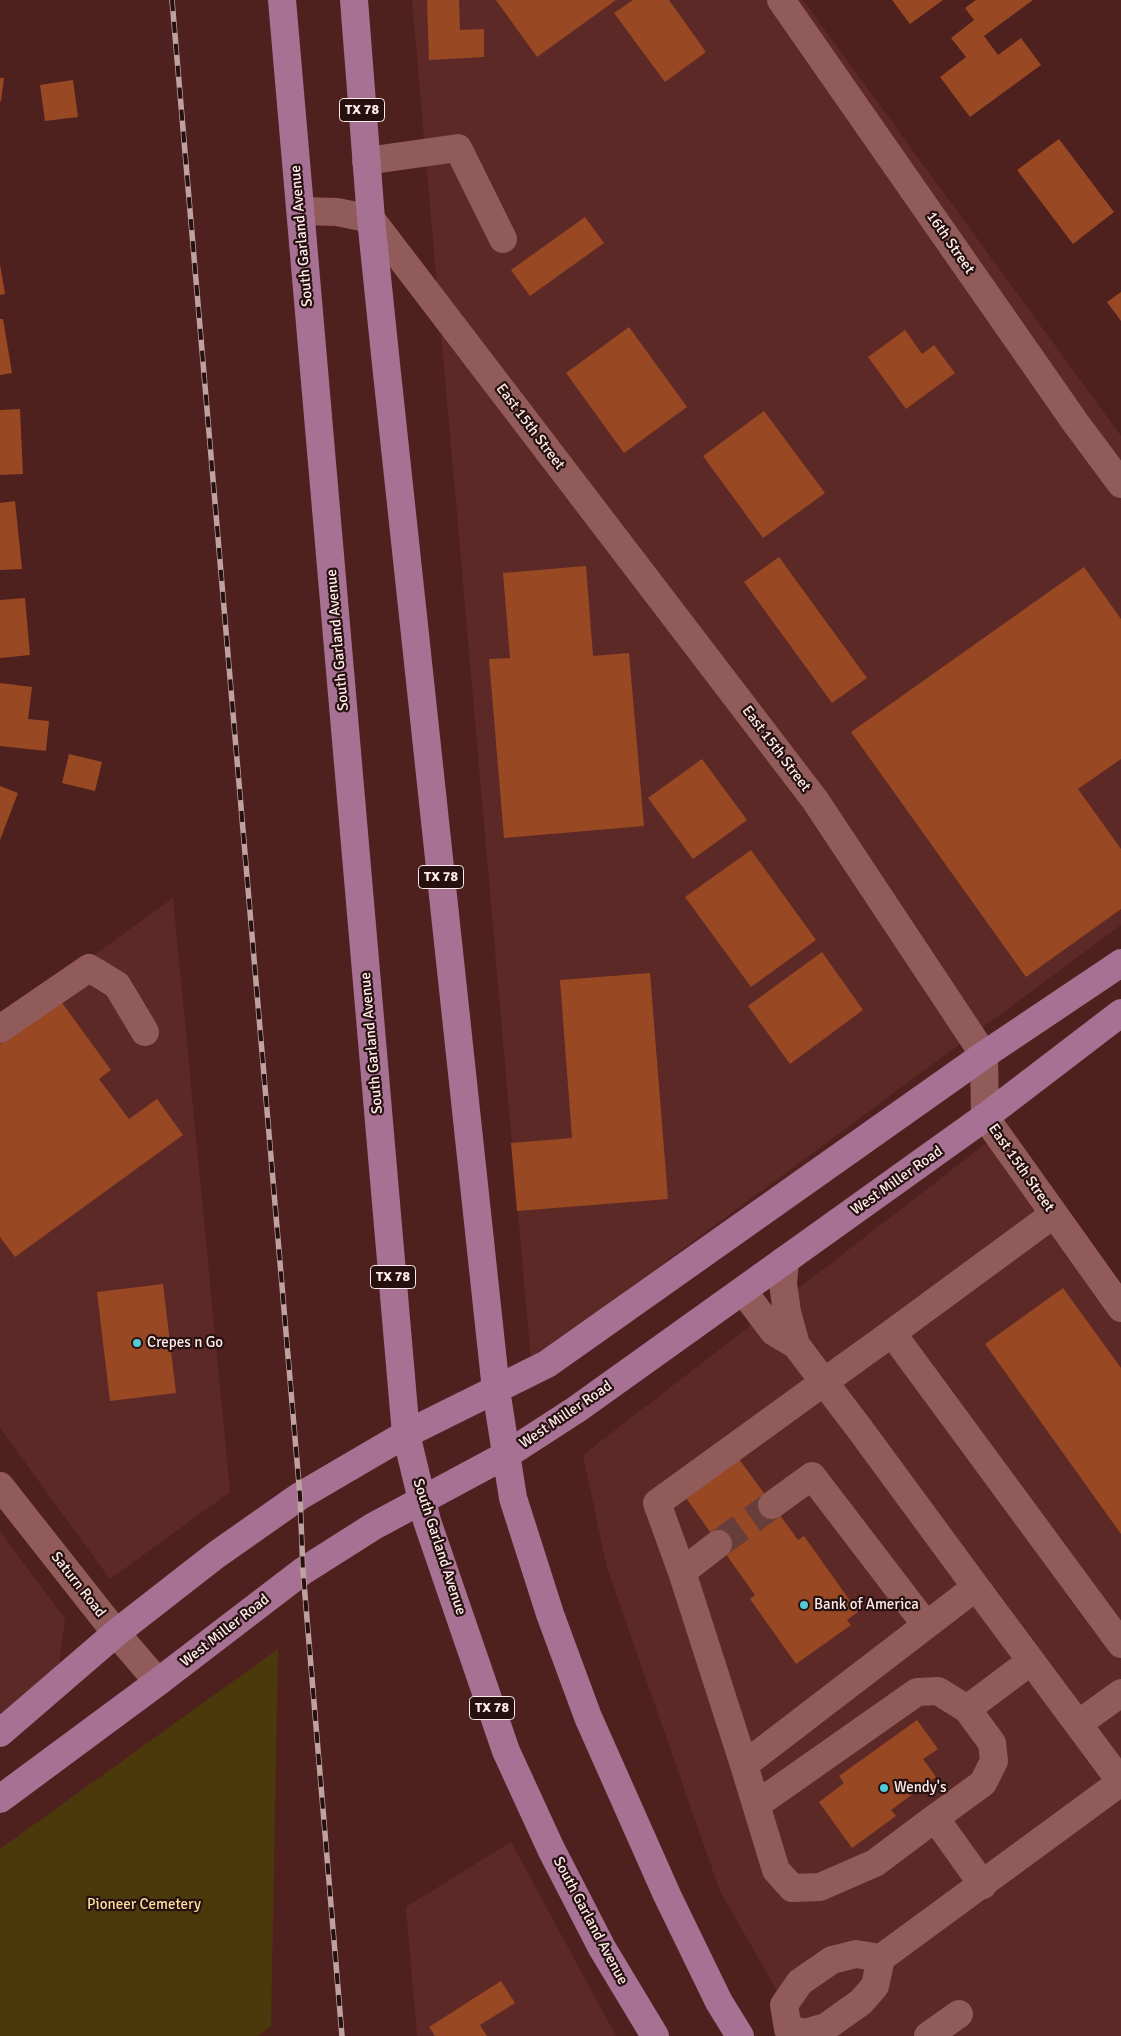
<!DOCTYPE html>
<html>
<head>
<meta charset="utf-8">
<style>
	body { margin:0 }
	canvas { display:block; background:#4e201e }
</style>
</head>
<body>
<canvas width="1121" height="2036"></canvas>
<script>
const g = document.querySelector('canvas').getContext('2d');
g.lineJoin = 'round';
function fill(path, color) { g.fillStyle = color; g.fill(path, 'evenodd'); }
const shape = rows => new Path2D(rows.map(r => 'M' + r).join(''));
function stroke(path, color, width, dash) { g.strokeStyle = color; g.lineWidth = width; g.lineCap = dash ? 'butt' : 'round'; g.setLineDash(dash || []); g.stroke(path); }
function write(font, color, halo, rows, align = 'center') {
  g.font = font + ' Signika,sans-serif'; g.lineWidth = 4.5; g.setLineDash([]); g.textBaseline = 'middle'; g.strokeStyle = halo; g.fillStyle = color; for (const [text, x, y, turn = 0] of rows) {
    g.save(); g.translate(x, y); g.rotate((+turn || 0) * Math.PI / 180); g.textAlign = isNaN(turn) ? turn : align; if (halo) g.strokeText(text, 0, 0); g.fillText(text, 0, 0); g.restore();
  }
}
const built = shape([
	[412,0,803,0,1121,436,1121,925,531,1361],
	[173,898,230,1492,110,1579,0,1428,0,1023],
	[1006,1128,1121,1286,1121,2036,803,2036,720,1891,607,1568,583,1455],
	[0,1531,65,1619,58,1673,0,1715],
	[511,1842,616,2036,417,2036,406,1907]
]);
const green = shape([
	[278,1649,271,2026,258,2036,0,2036,0,1849]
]);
const building = shape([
	[427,0,459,0,460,30,484,29,484,57,429,60],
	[496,0,616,0,537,57],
	[633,0,669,0,706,52,665,82,614,13],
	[892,0,943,0,910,24],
	[976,0,1033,0,984,36,998,55,1021,38,1041,65,970,117,940,77,966,57,951,38,974,20,965,8],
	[0,78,4,78,1,101,0,101],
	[73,80,78,117,45,121,40,85],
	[1059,139,1114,212,1073,244,1017,170],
	[585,217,604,243,530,296,511,270],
	[0,264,5,294,0,295],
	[1121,292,1121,321,1107,302],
	[0,319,3,319,12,373,0,375],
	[629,327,687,407,624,453,566,373],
	[905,330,922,354,934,345,955,373,906,409,868,357],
	[20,409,23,474,0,475,0,410],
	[764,411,825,493,763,538,703,456],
	[15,501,22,569,0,570,0,503],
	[779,557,867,678,832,703,744,582],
	[586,566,593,656,629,653,644,826,504,838,489,659,510,658,503,573],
	[1084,567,1121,619,1121,759,1078,789,1121,849,1121,909,1026,977,851,732],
	[25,598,30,655,0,658,0,600],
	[0,683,32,687,28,719,49,721,46,751,0,746],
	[69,754,102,762,95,791,62,783],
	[702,759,747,820,693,859,648,798],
	[0,786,18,793,0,840],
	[751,850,816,940,751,987,685,897],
	[822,952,863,1010,790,1064,748,1006],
	[650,973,668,1199,517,1211,511,1143,572,1138,560,980],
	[60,1000,111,1070,99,1079,129,1119,157,1099,183,1135,15,1257,0,1237,0,1044],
	[163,1284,176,1393,110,1401,97,1292],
	[1063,1288,1121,1368,1121,1534,985,1344],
	[739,1459,798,1540,804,1536,858,1612,847,1620,851,1625,796,1664,750,1599,755,1595,686,1498],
	[917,1720,938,1749,923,1759,936,1777,891,1810,896,1816,852,1848,819,1802,844,1783,839,1776],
	[501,1981,515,2003,480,2025,487,2036,435,2036,429,2027]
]);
const minorTunnel = shape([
	[718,1544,772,1505]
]);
const minor = shape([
	[781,0,1075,422,1121,484],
	[366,161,458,148,503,239],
	[301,211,337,212,371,219,815,800,984,1055,985,1117,1121,1308],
	[0,1029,89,968,117,985,145,1032],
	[1054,1214,892,1333,1121,1644],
	[785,1260,783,1284,787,1312,796,1345],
	[743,1291,774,1332,796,1345,824,1382,859,1428,976,1587,744,1765,682,1572,657,1503,824,1382,892,1333],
	[0,1486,116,1633,158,1682],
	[772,1505,812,1476,926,1625],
	[682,1572,718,1544],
	[1078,1724,1121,1693],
	[744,1765,776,1870,792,1888,820,1887,875,1863,935,1818,983,1885],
	[756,1805,917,1692,938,1691,967,1709],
	[935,1818,983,1783,994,1761,992,1743,967,1709,1031,1661],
	[788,2029,805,2033,826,2027,861,2002,875,1986,881,1958,1121,1782,976,1587],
	[788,2029,784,2005,800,1982,832,1960,856,1954,881,1958],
	[928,2036,959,2014]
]);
const major = shape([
	[282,0,406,1434,427,1521,506,1751,551,1849,602,1948,655,2036],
	[354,0,371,219,386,364,496,1390,513,1498,550,1614,588,1717,667,1895,719,2002,740,2036],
	[0,1733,116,1633,216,1555,300,1496,406,1434,547,1364,984,1055,1121,963],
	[0,1799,158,1682,303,1571,374,1526,506,1455,577,1409,985,1117,1121,1013]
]);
const rail = shape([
	[172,0,300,1496,303,1571,342,2036]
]);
const markers = [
	[137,1343,5,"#52cbd7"],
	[804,1605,5,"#52cbd7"],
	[884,1788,5,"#52cbd7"]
];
const shields = [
	[362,110,45],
	[441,877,45],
	[393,1277,45],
	[492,1708,45]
];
const shieldNames = [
	["TX 78",362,110],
	["TX 78",441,877],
	["TX 78",393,1277],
	["TX 78",492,1708]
];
const streetNames = [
	["South Garland Avenue",302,236,-95],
	["16th Street",950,243,55],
	["East 15th Street",530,427,53],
	["South Garland Avenue",338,640,-95],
	["East 15th Street",776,749,53],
	["South Garland Avenue",372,1043,-95],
	["East 15th Street",1021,1168,55],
	["West Miller Road",897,1181,-35],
	["West Miller Road",566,1415,-34],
	["South Garland Avenue",439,1547,72],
	["Saturn Road",78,1585,52],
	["West Miller Road",225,1631,-38],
	["South Garland Avenue",590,1921,62]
];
const poiNames = [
	["Crepes n Go",147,1343],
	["Bank of America",814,1605],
	["Wendy's",894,1788]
];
const parkNames = [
	["Pioneer Cemetery",144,1905]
];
fill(built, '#5d2927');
fill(green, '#4c390b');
fill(building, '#984822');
stroke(minorTunnel, '#683e3c', 28, [28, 14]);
stroke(minor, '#905b58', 28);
stroke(major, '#a67193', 28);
stroke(rail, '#bfa2a0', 5.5);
stroke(rail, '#261110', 4, [11]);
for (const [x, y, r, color] of markers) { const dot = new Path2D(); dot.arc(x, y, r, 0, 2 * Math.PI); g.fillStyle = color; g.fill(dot); stroke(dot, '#261110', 2); }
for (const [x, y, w] of shields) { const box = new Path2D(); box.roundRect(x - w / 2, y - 11.5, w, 23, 4); g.fillStyle = '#261110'; g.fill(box); stroke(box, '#feebe9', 1); }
write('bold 14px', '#feebe9', null, shieldNames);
write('15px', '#feebe9', '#261110', streetNames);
write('15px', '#feebe9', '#261110', poiNames, 'left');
write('15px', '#fede9d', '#261110', parkNames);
</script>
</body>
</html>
